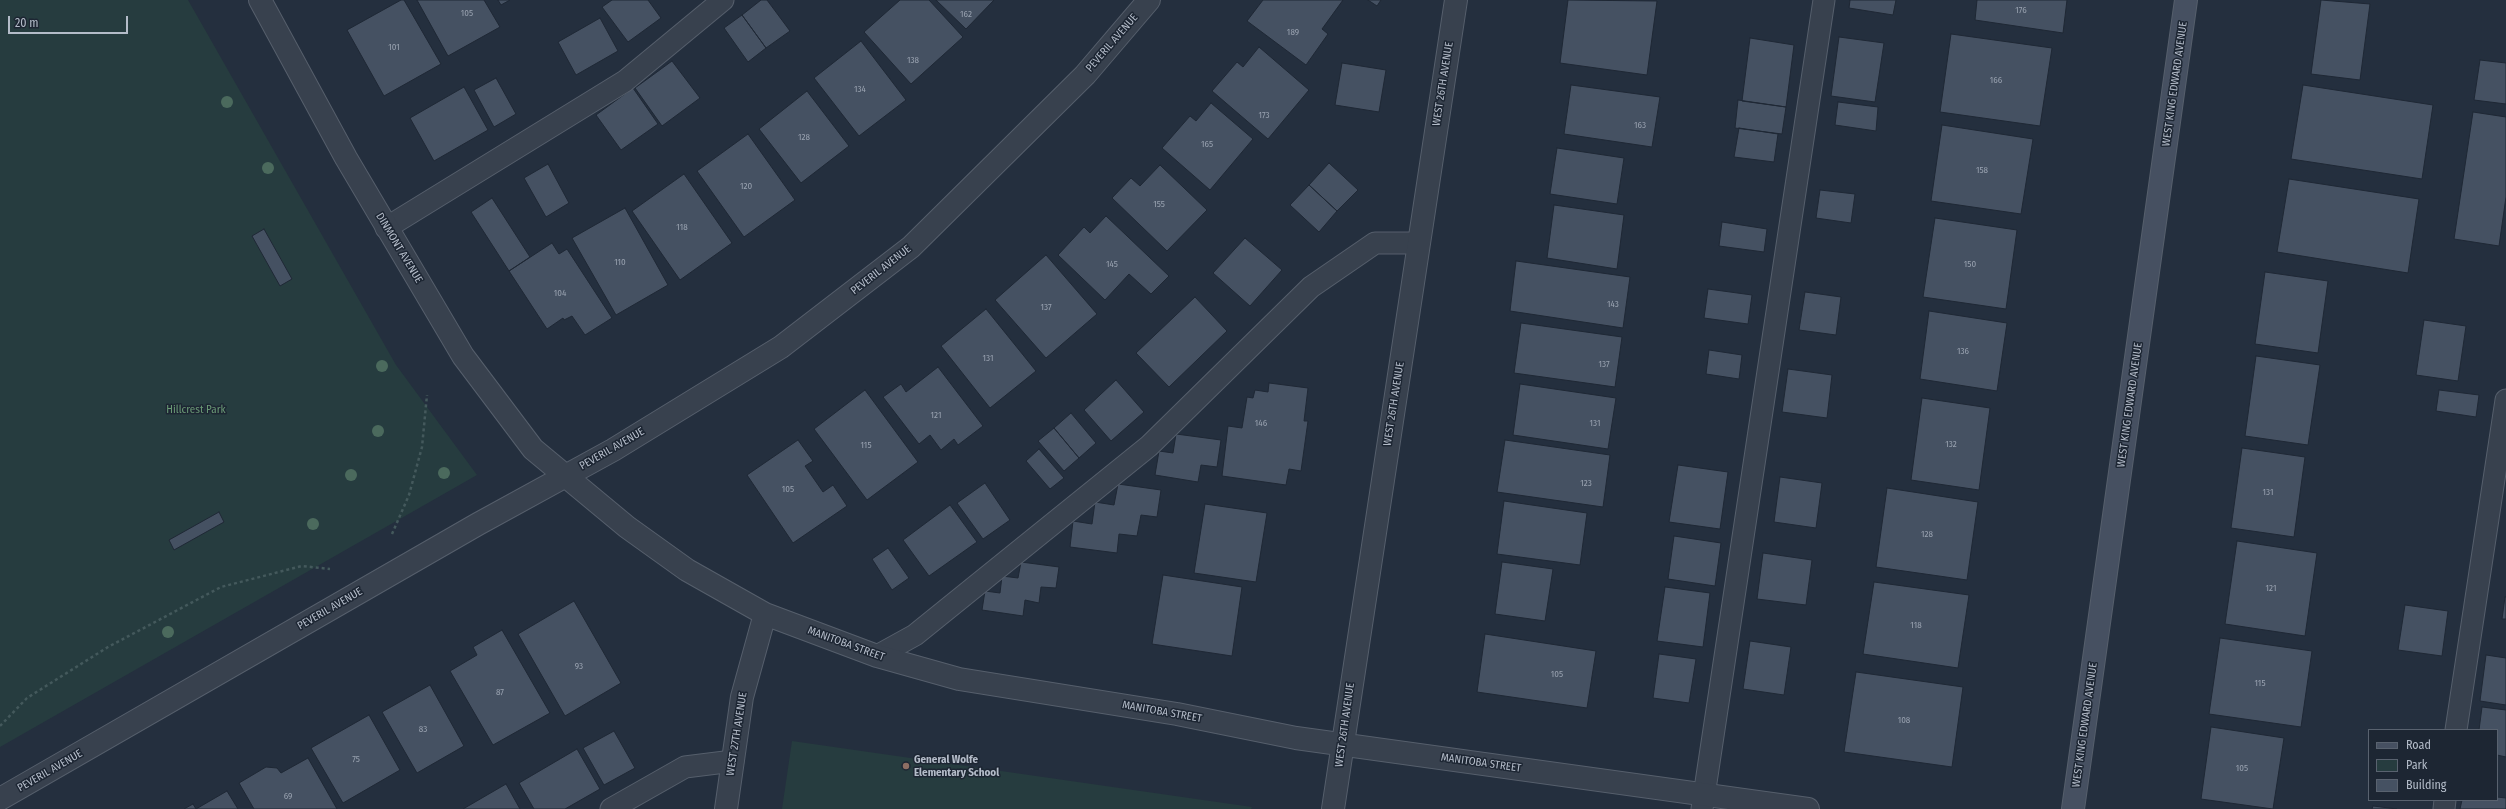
<!DOCTYPE html>
<html>
<head>
<meta charset="utf-8">
<style>
	body { margin:0 }
	#map { position:relative; width:2506px; height:809px; overflow:hidden; background:#242f3e; font-family:"Fira Sans Condensed",sans-serif }
	canvas { display:block }
	.legend { position:absolute; left:2368px; top:729px; width:130px; height:72px; box-sizing:border-box; background:#1d2633; border:1px solid #59626f; margin:0; padding:5px 7px; list-style:none; font-size:12px; color:#b4bcc9 }
	.legend li { display:flex; align-items:center; gap:8px; height:20px }
	.legend b { width:20px; border:1px solid #59626f }
	.scale { position:absolute; left:8px; top:16px; width:120px; height:18px; box-sizing:border-box; border:2px solid #b4bcc9; border-top:0; padding-left:5px; font-size:12px; line-height:14px; white-space:nowrap; color:#b4bcc9; -webkit-text-stroke:3px #1d2633; paint-order:stroke }
</style>
</head>
<body>
<div id="map">
<canvas width="2506" height="809"></canvas>
<ul class="legend">
<li><b style="height:5px;background:#465061"></b>Road</li>
<li><b style="height:11px;background:#263c3f"></b>Park</li>
<li><b style="height:11px;background:#455162"></b>Building</li>
</ul>
<div class="scale">20 m</div>
</div>
<script>
const g = document.querySelector('canvas').getContext('2d');
g.lineJoin = 'round';
function fill(path, color) { g.fillStyle = color; g.fill(path, 'evenodd'); }
const shape = rows => new Path2D(rows.map(r => 'M' + r).join(''));
function stroke(path, color, width, dash) { g.strokeStyle = color; g.lineWidth = width; g.lineCap = dash ? 'butt' : 'round'; g.setLineDash(dash || []); g.stroke(path); }
function write(font, color, halo, rows, align = 'center') {
  g.font = font + ' "Fira Sans Condensed",sans-serif'; g.lineWidth = 3; g.setLineDash([]); g.textBaseline = 'middle'; g.strokeStyle = halo; g.fillStyle = color; for (const [text, x, y, turn = 0] of rows) {
    g.save(); g.translate(x, y); g.rotate((+turn || 0) * Math.PI / 180); g.textAlign = isNaN(turn) ? turn : align; if (halo) g.strokeText(text, 0, 0); g.fillText(text, 0, 0); g.restore();
  }
}
const green = shape([
	[0,0,188,0,396,365,477,475,0,747],
	[792,741,1252,807,1251,809,782,809]
]);
const building = shape([
	[401,0,404,0,441,64,384,96,347,30,401,0],
	[417,0,484,0,500,27,448,56,417,0],
	[498,0,510,0,501,5,498,0],
	[612,0,648,0,661,18,628,42,602,7,612,0],
	[761,0,767,0,790,31,766,48,742,15,761,0],
	[900,0,929,0,963,37,911,84,864,32,900,0],
	[936,0,994,0,966,29,936,0],
	[1263,0,1343,0,1322,29,1328,34,1306,65,1247,21,1263,0],
	[1368,0,1381,0,1377,6,1368,0],
	[1568,0,1657,1,1647,75,1560,63,1568,0],
	[1850,0,1896,0,1893,15,1849,8,1850,0],
	[1977,0,2067,0,2063,33,1975,20,1977,0],
	[2321,0,2370,4,2360,80,2311,74,2321,0],
	[742,15,766,48,748,62,724,28,742,15],
	[600,18,618,51,576,75,558,42,600,18],
	[1951,34,2052,48,2040,126,1940,112,1951,34],
	[1839,37,1884,43,1875,102,1831,96,1839,37],
	[1750,38,1794,45,1786,107,1742,101,1750,38],
	[861,41,906,100,859,136,814,78,861,41],
	[1259,47,1309,90,1268,139,1212,91,1237,62,1243,67,1259,47],
	[2480,60,2506,63,2506,104,2474,100,2480,60],
	[672,61,700,98,662,126,635,88,672,61],
	[1342,63,1386,70,1379,112,1335,105,1342,63],
	[496,78,516,114,494,127,474,90,496,78],
	[1571,85,1660,97,1652,147,1564,134,1571,85],
	[2303,85,2433,105,2422,179,2291,159,2303,85],
	[464,87,488,130,434,161,410,118,464,87],
	[633,88,658,124,621,150,596,115,633,88],
	[807,91,849,146,801,183,759,129,807,91],
	[1738,100,1786,107,1782,134,1735,128,1738,100],
	[1838,102,1878,107,1876,131,1835,125,1838,102],
	[1211,103,1253,139,1210,190,1162,148,1190,116,1196,121,1211,103],
	[2473,112,2506,117,2506,197,2499,246,2454,239,2473,112],
	[1942,125,2033,139,2021,214,1931,201,1942,125],
	[1739,128,1778,134,1774,162,1734,157,1739,128],
	[748,134,795,200,744,237,697,171,748,134],
	[1557,148,1624,158,1617,204,1550,194,1557,148],
	[1329,163,1358,190,1337,211,1309,185,1329,163],
	[548,164,569,203,546,217,524,178,548,164],
	[1160,165,1207,210,1167,251,1112,198,1131,178,1140,186,1160,165],
	[684,174,732,243,680,280,632,211,684,174],
	[2289,179,2419,199,2408,273,2277,252,2289,179],
	[1309,185,1337,211,1319,232,1290,205,1309,185],
	[1820,190,1855,194,1851,223,1816,218,1820,190],
	[492,198,530,257,509,271,471,212,492,198],
	[1554,205,1624,215,1617,269,1547,258,1554,205],
	[625,208,668,285,616,315,572,238,625,208],
	[1106,216,1169,276,1151,294,1129,274,1105,300,1058,255,1084,227,1090,233,1106,216],
	[1935,218,2017,230,2006,309,1923,297,1935,218],
	[1722,222,1767,229,1764,252,1719,246,1722,222],
	[264,229,292,279,280,286,252,236,264,229],
	[1245,238,1282,270,1250,306,1213,273,1245,238],
	[552,243,559,254,567,249,612,318,585,335,572,316,564,320,563,318,547,329,509,271,552,243],
	[1046,255,1097,314,1046,358,995,300,1046,255],
	[1516,261,1630,277,1623,328,1510,311,1516,261],
	[2265,272,2328,281,2318,353,2255,344,2265,272],
	[1708,289,1752,295,1748,324,1704,318,1708,289],
	[1805,292,1841,297,1836,335,1799,330,1805,292],
	[1195,297,1227,331,1169,387,1136,353,1195,297],
	[986,309,1036,371,990,408,941,346,986,309],
	[1929,311,2007,323,1997,391,1920,379,1929,311],
	[2424,320,2466,326,2458,381,2416,375,2424,320],
	[1521,323,1622,337,1615,387,1514,373,1521,323],
	[1709,350,1742,355,1739,379,1706,374,1709,350],
	[2256,356,2320,365,2308,445,2245,436,2256,356],
	[938,367,983,426,958,445,954,439,941,450,930,435,919,444,883,397,901,384,906,392,938,367],
	[1788,369,1832,375,1827,418,1782,412,1788,369],
	[1116,380,1144,412,1111,441,1084,410,1116,380],
	[1269,383,1308,388,1304,421,1308,421,1301,471,1289,469,1286,485,1222,476,1228,426,1242,428,1247,397,1253,398,1255,390,1268,392,1269,383],
	[1520,384,1616,398,1608,449,1513,435,1520,384],
	[865,390,918,462,867,500,814,429,865,390],
	[2439,390,2479,395,2476,417,2436,411,2439,390],
	[1922,398,1990,408,1979,490,1911,480,1922,398],
	[1071,413,1096,443,1079,458,1054,428,1071,413],
	[1054,428,1079,458,1064,471,1038,441,1054,428],
	[1176,434,1221,440,1217,467,1201,465,1198,482,1155,475,1159,451,1173,453,1176,434],
	[798,440,813,461,805,466,823,492,833,485,847,506,793,543,747,475,798,440],
	[1505,440,1610,455,1603,507,1497,492,1505,440],
	[2242,448,2305,457,2294,537,2231,528,2242,448],
	[1039,449,1064,478,1050,489,1026,461,1039,449],
	[1678,465,1728,472,1720,529,1669,522,1678,465],
	[1780,477,1822,483,1816,528,1774,522,1780,477],
	[985,483,1010,520,983,539,957,503,985,483],
	[1118,484,1161,490,1157,517,1141,515,1137,536,1119,534,1117,553,1070,547,1073,521,1092,524,1095,502,1114,505,1118,484],
	[1887,488,1978,502,1967,580,1876,567,1887,488],
	[1504,501,1587,513,1580,565,1497,554,1504,501],
	[1205,504,1267,513,1256,582,1194,573,1205,504],
	[950,505,977,542,929,576,903,540,950,505],
	[219,512,224,522,174,550,169,540,219,512],
	[1674,536,1721,543,1715,586,1668,579,1674,536],
	[2237,541,2317,553,2305,636,2225,624,2237,541],
	[888,548,909,578,892,590,872,559,888,548],
	[1763,553,1812,560,1806,605,1757,599,1763,553],
	[1021,562,1059,567,1056,588,1041,587,1039,603,1025,600,1023,616,982,610,985,591,1000,593,1002,576,1018,578,1021,562],
	[1502,562,1553,569,1545,621,1495,614,1502,562],
	[1163,575,1242,587,1232,656,1152,644,1163,575],
	[1874,582,1969,595,1958,668,1863,654,1874,582],
	[1665,587,1710,593,1703,647,1657,641,1665,587],
	[2505,597,2506,597,2506,619,2502,619,2505,597],
	[574,601,621,683,565,716,518,634,574,601],
	[2405,605,2448,611,2442,656,2398,650,2405,605],
	[502,630,550,713,493,745,450,671,477,655,473,647,502,630],
	[1485,634,1596,651,1587,708,1477,692,1485,634],
	[2220,638,2312,651,2301,727,2209,714,2220,638],
	[1750,641,1791,647,1784,695,1743,689,1750,641],
	[1659,654,1696,659,1689,703,1653,698,1659,654],
	[2486,655,2506,658,2506,705,2480,701,2486,655],
	[1856,672,1963,687,1952,767,1844,752,1856,672],
	[430,685,464,746,417,773,382,712,430,685],
	[2482,707,2506,710,2506,757,2497,755,2497,730,2479,730,2482,707],
	[369,715,400,770,343,803,311,748,369,715],
	[2211,727,2284,738,2273,809,2201,799,2211,727],
	[614,731,635,768,604,785,583,748,614,731],
	[577,749,600,789,565,809,534,809,519,783,577,749],
	[308,758,337,809,254,809,239,783,266,767,277,768,281,773,308,758],
	[506,784,520,809,463,809,506,784],
	[227,791,238,809,196,809,227,791],
	[2497,797,2506,798,2506,809,2460,809,2462,800,2497,800,2497,797],
	[193,804,196,809,184,809,193,804],
	[2373,806,2397,809,2372,809,2373,806]
]);
const path = shape([
	[392,534,409,495,422,447,427,395],
	[0,726,27,698,108,647,221,587,302,566,330,569]
]);
const service = shape([
	[386,228,625,81,723,0],
	[877,656,915,635,1149,446,1311,287,1375,243,1419,243],
	[2456,730,2506,400],
	[611,809,685,767,733,761],
	[1702,809,1824,0],
	[2444,809,2445,800]
]);
const minor = shape([
	[260,0,346,158,463,356,533,449,627,527,687,570,765,614,877,656,959,679,1177,714,1296,738,1808,809],
	[0,799,478,524,613,450,781,347,911,247,1085,75,1149,0],
	[726,809,742,697,765,614],
	[1333,809,1456,0]
]);
const secondary = shape([
	[2073,809,2186,0]
]);
const trees = [
	[227,102],
	[268,168],
	[382,366],
	[378,431],
	[444,473],
	[351,475],
	[313,524],
	[168,632]
];
const markers = [
	[906,766,4,"#8d6e63"]
];
const numberNames = [
	["176",2021,10],
	["105",467,13],
	["162",966,14],
	["189",1293,32],
	["101",394,47],
	["138",913,60],
	["166",1996,80],
	["134",860,89],
	["173",1264,115],
	["163",1640,125],
	["128",804,137],
	["165",1207,144],
	["158",1982,170],
	["120",746,186],
	["155",1159,204],
	["118",682,227],
	["110",620,262],
	["145",1112,264],
	["150",1970,264],
	["104",560,293],
	["143",1613,304],
	["137",1046,307],
	["136",1963,351],
	["131",988,358],
	["137",1604,364],
	["121",936,415],
	["146",1261,423],
	["131",1595,423],
	["132",1951,444],
	["115",866,445],
	["123",1586,483],
	["105",788,489],
	["131",2268,492],
	["128",1927,534],
	["121",2271,588],
	["118",1916,625],
	["93",579,666],
	["105",1557,674],
	["115",2260,683],
	["87",500,692],
	["108",1904,720],
	["83",423,729],
	["75",356,759],
	["105",2242,768],
	["69",288,796]
];
const streetNames = [
	["PEVERIL AVENUE",1112,43,-49],
	["WEST 26TH AVENUE",1443,84,-81],
	["WEST KING EDWARD AVENUE",2175,84,-82],
	["DINMONT AVENUE",399,248,59],
	["PEVERIL AVENUE",881,270,-38],
	["WEST 26TH AVENUE",1394,404,-81],
	["WEST KING EDWARD AVENUE",2130,405,-82],
	["PEVERIL AVENUE",612,449,-30],
	["PEVERIL AVENUE",330,609,-30],
	["MANITOBA STREET",846,644,20],
	["MANITOBA STREET",1162,712,10],
	["WEST 26TH AVENUE",1345,725,-82],
	["WEST KING EDWARD AVENUE",2085,725,-82],
	["WEST 27TH AVENUE",737,734,-81],
	["MANITOBA STREET",1481,763,8],
	["PEVERIL AVENUE",50,771,-30]
];
const parkNames = [
	["Hillcrest Park",196,410]
];
const poiNames = [
	["General Wolfe",914,760],
	["Elementary School",914,773]
];
fill(green, '#263c3f');
fill(building, '#455162');
stroke(building, '#1f2835', 1);
stroke(service, '#565f6c', 23);
stroke(minor, '#565f6c', 24);
stroke(secondary, '#565f6c', 24);
stroke(path, '#44595c', 2.5, [3, 3]);
stroke(service, '#38414e', 21);
stroke(minor, '#38414e', 22);
stroke(secondary, '#465061', 22);
g.fillStyle = '#4b6a5d';
for (const [x, y] of trees) { g.beginPath(); g.arc(x, y, 6, 0, 2 * Math.PI); g.fill(); }
for (const [x, y, r, color] of markers) { const dot = new Path2D(); dot.arc(x, y, r, 0, 2 * Math.PI); g.fillStyle = color; g.fill(dot); stroke(dot, '#1d2633', 1.5); }
write('9px', '#98a1af', null, numberNames);
write('11px', '#b4bcc9', '#1d2633', streetNames);
write('11px', '#6b9a76', '#1d2633', parkNames);
write('bold 11px', '#b4bcc9', '#1d2633', poiNames, 'left');
</script>
</body>
</html>
